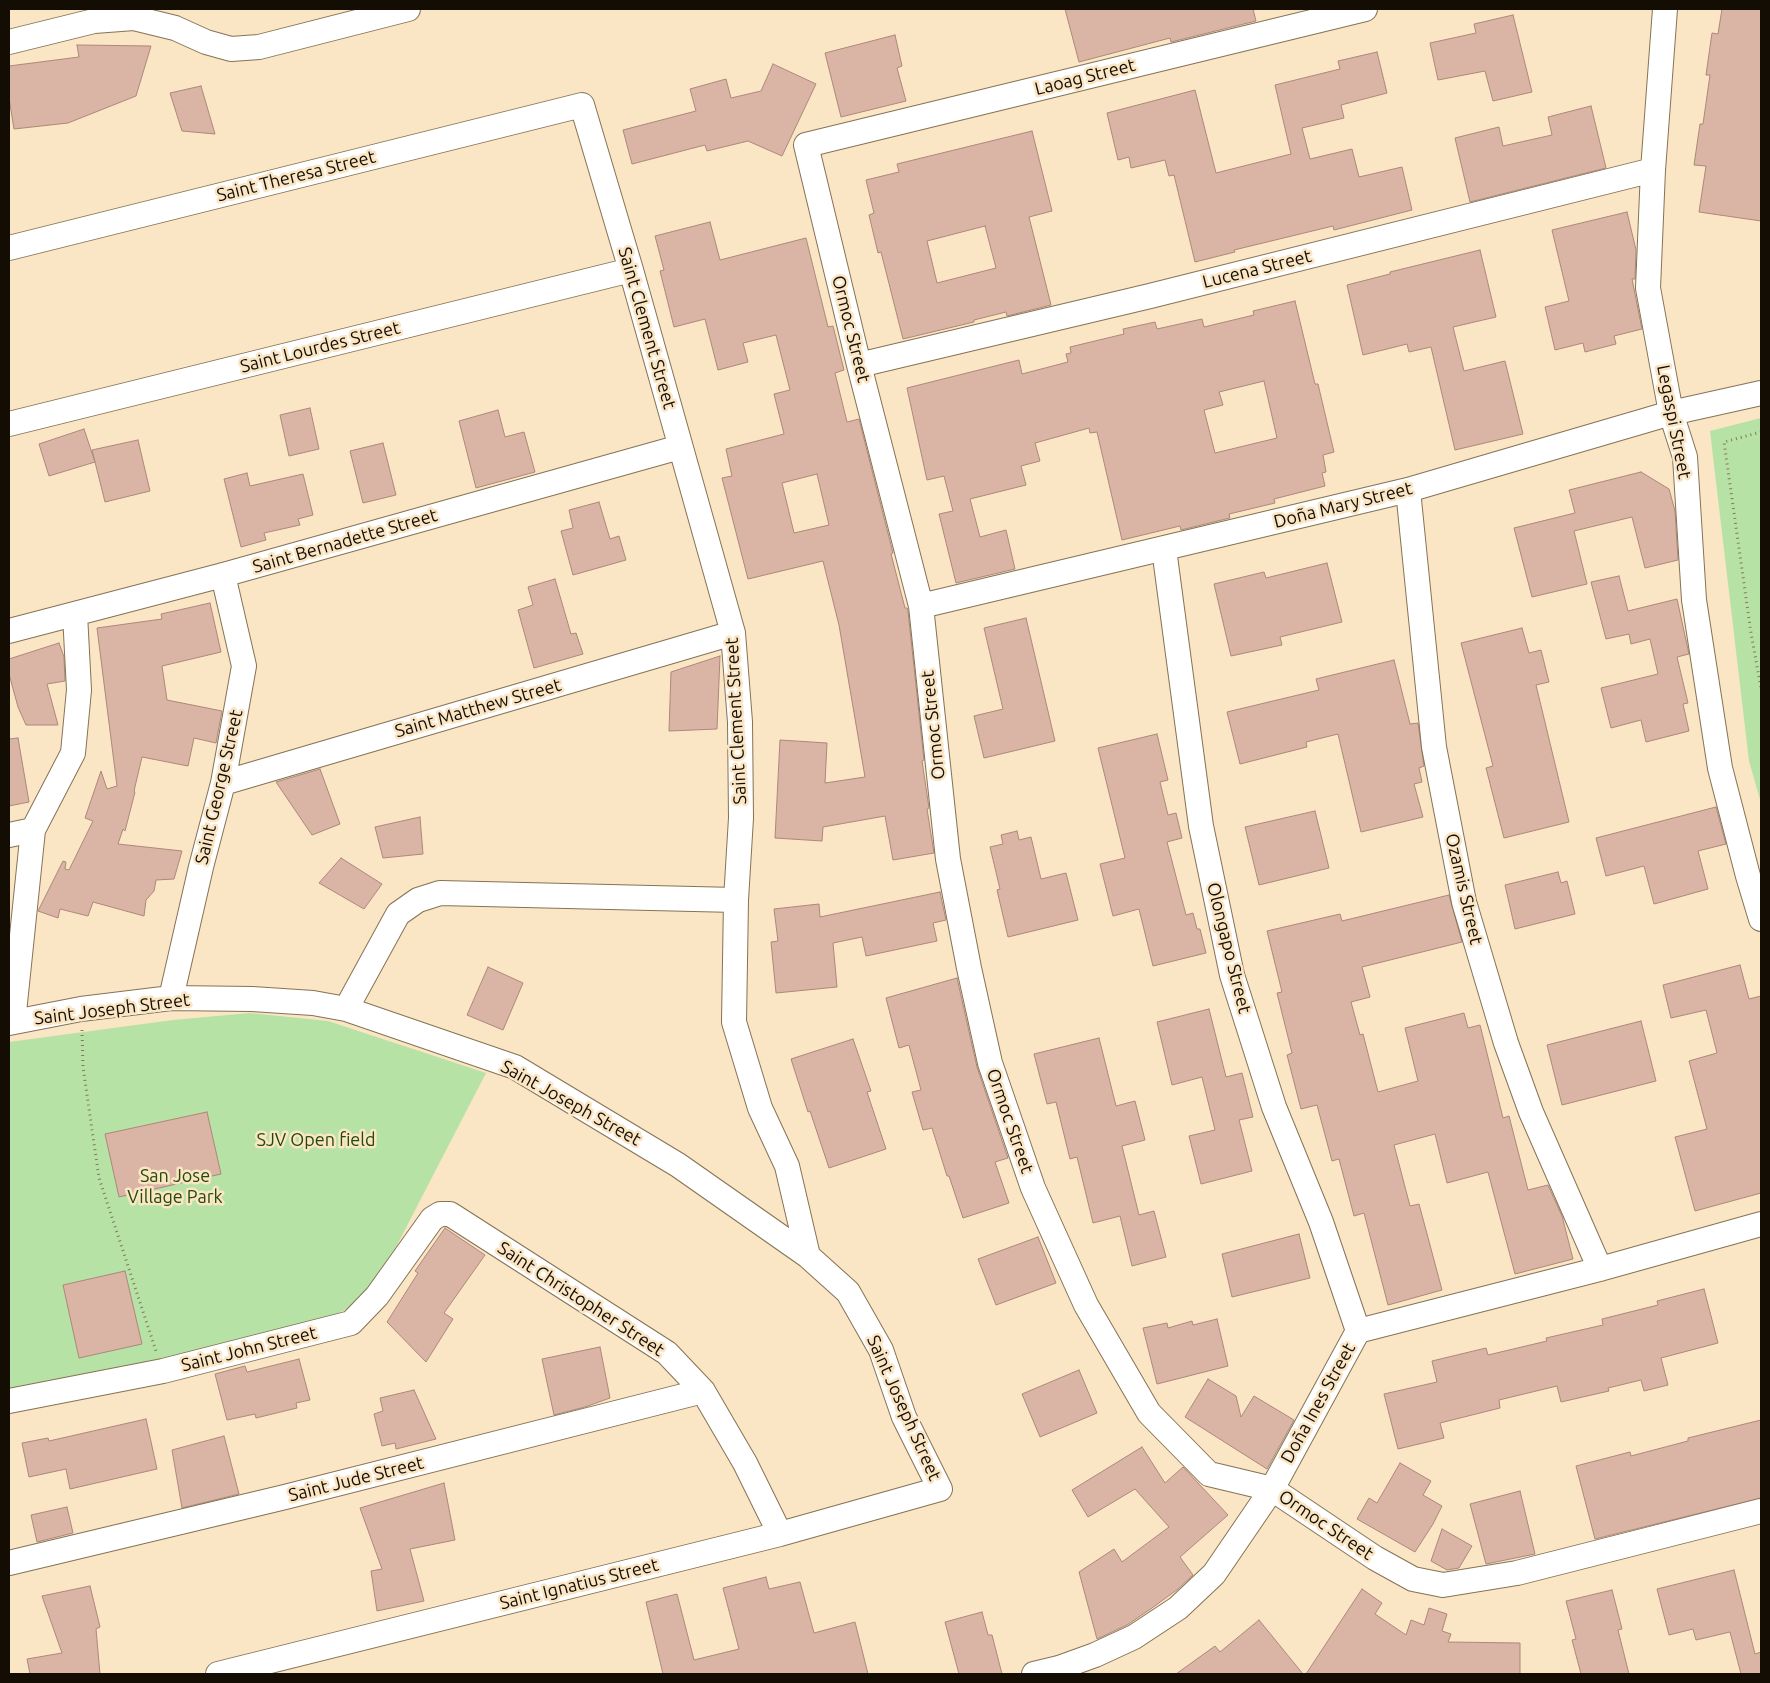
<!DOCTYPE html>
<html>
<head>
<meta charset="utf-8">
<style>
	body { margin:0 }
	#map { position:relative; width:1770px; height:1683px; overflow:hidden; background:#fae5c4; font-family:Ubuntu,sans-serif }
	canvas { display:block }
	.frame { position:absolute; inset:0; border:10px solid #140d03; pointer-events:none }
</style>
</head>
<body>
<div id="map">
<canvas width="1770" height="1683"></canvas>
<div class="frame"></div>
</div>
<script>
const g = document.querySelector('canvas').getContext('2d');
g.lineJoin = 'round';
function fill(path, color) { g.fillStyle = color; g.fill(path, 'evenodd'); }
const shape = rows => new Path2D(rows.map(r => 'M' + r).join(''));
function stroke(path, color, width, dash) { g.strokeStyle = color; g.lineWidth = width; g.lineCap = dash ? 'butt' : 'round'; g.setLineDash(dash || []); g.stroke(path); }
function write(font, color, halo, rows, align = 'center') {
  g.font = font + ' Ubuntu,sans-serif'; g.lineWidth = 5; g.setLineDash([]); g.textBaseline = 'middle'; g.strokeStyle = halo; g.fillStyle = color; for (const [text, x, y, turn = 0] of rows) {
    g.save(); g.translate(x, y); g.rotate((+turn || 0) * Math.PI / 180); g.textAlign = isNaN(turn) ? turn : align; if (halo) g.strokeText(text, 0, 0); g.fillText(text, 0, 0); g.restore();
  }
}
const green = shape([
	[1761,418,1761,803,1749,761,1710,431],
	[250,1013,328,1021,486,1073,396,1247,366,1290,349,1308,336,1314,173,1357,9,1393,9,1042,173,1020]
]);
const building = shape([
	[1065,9,1253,9,1256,21,1171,42,1170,38,1079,62,1065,9],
	[1722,9,1761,9,1761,221,1699,212,1706,166,1694,165,1700,124,1703,124,1710,75,1706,75,1712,33,1718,34,1722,9],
	[1513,15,1532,92,1493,101,1485,71,1438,80,1430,43,1476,33,1474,24,1513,15],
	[895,35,902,66,897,68,906,101,841,117,825,53,895,35],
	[77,45,151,46,136,96,68,123,14,129,9,98,9,66,79,57,77,45],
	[1377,52,1387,93,1341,105,1344,118,1302,128,1310,159,1352,149,1359,177,1402,167,1412,210,1334,230,1333,226,1234,250,1235,252,1195,262,1174,175,1169,176,1165,160,1131,168,1129,157,1118,160,1107,113,1195,90,1216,173,1291,154,1275,85,1340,69,1338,61,1377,52],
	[773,64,816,84,782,156,748,141,707,151,705,145,632,164,623,130,696,111,690,89,726,79,731,98,761,91,773,64],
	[201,86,215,134,182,131,170,93,201,86],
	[1591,106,1606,168,1470,202,1455,138,1499,127,1503,146,1552,135,1548,117,1591,106],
	[1032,131,1052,211,1029,217,1051,305,1007,316,1006,312,974,320,974,322,903,339,881,252,878,253,869,215,874,213,866,180,899,172,897,164,1032,131],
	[985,226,996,268,937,283,927,241,985,226],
	[1627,212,1636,250,1635,279,1632,279,1642,329,1614,336,1616,344,1585,352,1583,343,1555,350,1545,307,1569,301,1552,230,1627,212],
	[710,222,720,260,806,238,828,327,833,326,844,370,835,373,847,422,859,419,893,553,891,554,905,608,907,608,908,611,924,760,922,761,929,808,927,809,934,853,893,860,885,816,823,827,822,841,775,838,780,740,827,743,825,783,865,777,839,625,823,561,748,579,722,478,732,476,726,449,784,434,774,394,790,390,776,335,743,343,748,362,718,370,705,319,674,327,660,271,664,270,655,236,710,222],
	[817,474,829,525,794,533,782,483,817,474],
	[1480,250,1496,317,1453,327,1464,371,1505,361,1523,434,1455,450,1431,347,1409,352,1407,344,1363,355,1347,285,1390,274,1390,272,1480,250],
	[1295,301,1315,384,1318,384,1334,452,1323,455,1326,472,1322,473,1325,486,1274,499,1275,503,1229,514,1230,518,1181,530,1180,526,1122,540,1097,432,1090,433,1089,428,1035,443,1040,461,1021,466,1026,485,970,499,980,537,1006,530,1015,569,956,583,939,514,953,511,944,476,927,480,907,388,1019,360,1022,374,1068,362,1066,354,1071,353,1070,347,1124,334,1123,329,1155,322,1157,329,1202,319,1204,327,1254,315,1253,311,1295,301],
	[1264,381,1277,438,1215,453,1204,410,1223,405,1219,392,1264,381],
	[310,408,319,449,289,456,280,415,310,408],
	[498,410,505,437,524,432,535,472,476,488,459,421,498,410],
	[84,429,95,462,49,476,39,444,84,429],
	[138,440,150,491,105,502,92,450,138,440],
	[383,443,396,495,363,503,350,451,383,443],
	[1641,472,1669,489,1675,511,1678,560,1645,568,1632,517,1574,531,1587,584,1532,597,1514,528,1575,513,1569,490,1641,472],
	[247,473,250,486,303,474,313,515,298,519,300,525,264,533,266,540,241,547,224,479,247,473],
	[599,502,610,539,619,536,626,560,573,575,561,531,573,528,569,510,599,502],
	[1327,563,1342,622,1280,637,1282,645,1231,656,1214,584,1264,572,1266,578,1327,563],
	[1619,576,1628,611,1677,599,1689,654,1677,657,1688,703,1683,704,1689,731,1646,742,1641,720,1611,728,1601,688,1658,674,1650,639,1631,644,1629,634,1606,639,1591,582,1619,576],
	[555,579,571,634,576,633,583,654,534,668,518,610,533,605,528,587,555,579],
	[210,603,221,652,162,666,167,700,222,711,216,743,194,738,188,766,142,757,134,791,135,792,125,831,123,829,118,844,182,851,174,879,156,880,154,891,146,900,144,916,93,902,88,916,60,909,58,918,38,911,63,861,66,862,65,869,69,870,93,821,85,818,101,771,107,789,117,786,97,628,162,619,161,614,210,603],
	[1026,618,1055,741,984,758,974,716,1003,709,984,628,1026,618],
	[1522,628,1529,653,1541,650,1549,682,1536,685,1569,822,1504,838,1486,768,1493,766,1461,643,1522,628],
	[59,643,64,657,65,681,47,684,58,725,26,725,18,707,9,674,9,659,59,643],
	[720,656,717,729,669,731,671,672,720,656],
	[1394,660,1410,724,1418,723,1424,766,1419,768,1422,782,1414,784,1423,817,1361,832,1338,734,1306,742,1307,747,1240,764,1227,712,1319,690,1316,679,1394,660],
	[1157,734,1168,780,1160,782,1168,815,1176,813,1182,838,1167,842,1186,915,1193,913,1197,929,1200,929,1206,953,1153,966,1139,909,1113,916,1100,864,1125,858,1098,748,1157,734],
	[18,738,29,802,9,806,9,739,18,738],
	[320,769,340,824,312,835,276,782,320,769],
	[1716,807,1726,844,1698,851,1708,889,1654,904,1644,866,1606,876,1596,838,1716,807],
	[1315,811,1329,868,1259,885,1245,827,1315,811],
	[420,817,423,854,383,858,375,827,420,817],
	[1017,831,1019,840,1031,837,1041,879,1066,873,1078,920,1008,937,997,890,1000,889,990,847,1003,844,1001,835,1017,831],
	[341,858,382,884,364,909,319,883,341,858],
	[1558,872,1561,883,1567,881,1575,914,1515,929,1505,885,1558,872],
	[940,892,946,920,933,923,937,941,866,956,862,937,833,943,837,987,776,993,771,942,778,941,774,909,819,904,820,917,940,892],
	[1449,895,1462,942,1362,967,1370,997,1351,1002,1360,1035,1363,1034,1378,1092,1418,1081,1405,1028,1464,1013,1468,1028,1480,1025,1503,1118,1509,1116,1528,1190,1548,1185,1562,1216,1573,1259,1515,1274,1488,1172,1447,1183,1435,1134,1394,1145,1410,1206,1419,1204,1442,1290,1388,1305,1364,1213,1354,1216,1339,1159,1332,1161,1317,1105,1301,1109,1287,1055,1292,1053,1277,993,1282,992,1267,931,1340,914,1342,921,1449,895],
	[1740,965,1749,999,1761,996,1761,1193,1695,1211,1675,1137,1707,1129,1689,1061,1717,1053,1706,1010,1671,1018,1663,985,1740,965],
	[488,967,523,983,503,1030,467,1015,488,967],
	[957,978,977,1067,1008,1158,995,1162,1009,1203,963,1218,949,1176,947,1176,932,1128,923,1130,912,1092,921,1090,909,1045,899,1048,886,998,957,978],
	[1209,1009,1226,1077,1242,1073,1253,1117,1239,1120,1252,1171,1201,1184,1189,1136,1215,1130,1202,1077,1172,1085,1157,1022,1209,1009],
	[1641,1021,1656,1081,1562,1105,1547,1045,1641,1021],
	[1099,1038,1116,1106,1135,1101,1145,1140,1122,1146,1139,1215,1154,1211,1166,1257,1132,1266,1120,1216,1093,1223,1077,1157,1070,1159,1056,1102,1047,1104,1034,1054,1099,1038],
	[853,1039,871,1091,867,1092,886,1149,829,1168,810,1111,808,1112,791,1059,853,1039],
	[207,1112,221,1174,119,1197,105,1134,207,1112],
	[445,1228,485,1255,444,1313,453,1319,426,1362,387,1322,418,1273,415,1271,445,1228],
	[1299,1234,1310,1278,1232,1297,1222,1254,1299,1234],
	[1038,1237,1056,1283,996,1305,978,1259,1038,1237],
	[125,1271,142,1344,79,1358,63,1285,125,1271],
	[1704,1289,1718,1343,1661,1358,1668,1385,1644,1391,1641,1380,1608,1388,1609,1391,1561,1402,1557,1386,1499,1400,1500,1408,1440,1423,1444,1438,1398,1449,1384,1394,1437,1382,1432,1361,1486,1348,1488,1355,1547,1341,1546,1338,1603,1325,1602,1319,1658,1305,1657,1301,1704,1289],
	[1217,1319,1228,1366,1157,1384,1143,1328,1167,1323,1168,1328,1192,1321,1193,1325,1217,1319],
	[600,1347,610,1398,585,1407,554,1415,542,1359,600,1347],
	[299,1359,310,1400,296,1403,297,1408,256,1418,255,1414,227,1420,215,1374,245,1366,247,1372,299,1359],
	[1079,1370,1097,1413,1040,1437,1022,1394,1079,1370],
	[1208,1379,1236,1396,1241,1417,1254,1396,1294,1420,1267,1469,1185,1417,1208,1379],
	[414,1390,436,1439,396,1449,395,1443,382,1446,374,1414,383,1411,380,1398,414,1390],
	[146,1419,157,1469,70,1489,66,1469,29,1477,22,1443,48,1438,49,1441,146,1419],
	[1761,1420,1761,1498,1595,1539,1576,1466,1630,1452,1631,1456,1688,1441,1688,1438,1761,1420],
	[224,1436,239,1494,182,1508,172,1450,224,1436],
	[1142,1447,1165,1483,1183,1467,1228,1515,1180,1557,1193,1575,1178,1589,1152,1608,1127,1625,1097,1639,1079,1572,1114,1549,1122,1562,1169,1527,1135,1489,1088,1517,1072,1490,1142,1447],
	[1400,1463,1431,1481,1423,1495,1442,1506,1433,1524,1415,1552,1357,1519,1369,1498,1377,1503,1400,1463],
	[444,1483,455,1540,410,1549,424,1601,377,1611,371,1571,382,1569,360,1508,444,1483],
	[1520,1491,1535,1554,1486,1564,1470,1504,1520,1491],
	[67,1507,73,1533,37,1542,31,1515,67,1507],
	[1442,1529,1472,1546,1459,1568,1447,1570,1431,1561,1442,1529],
	[1734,1570,1755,1654,1761,1652,1761,1674,1741,1674,1730,1632,1696,1640,1693,1629,1669,1635,1657,1589,1734,1570],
	[766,1577,769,1589,800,1582,814,1633,855,1622,868,1674,663,1674,646,1602,677,1594,694,1660,739,1649,723,1588,766,1577],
	[90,1586,100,1627,96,1629,100,1674,30,1674,27,1659,62,1653,42,1596,90,1586],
	[1362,1589,1382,1603,1375,1614,1406,1635,1411,1620,1424,1625,1429,1608,1447,1614,1442,1631,1451,1634,1448,1642,1520,1643,1520,1674,1306,1674,1362,1589],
	[1612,1590,1622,1629,1618,1630,1629,1674,1581,1674,1572,1640,1576,1639,1566,1601,1612,1590],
	[982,1612,988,1635,992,1635,1002,1674,959,1674,945,1622,982,1612],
	[1259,1620,1303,1674,1176,1674,1215,1646,1220,1652,1259,1620]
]);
const path = shape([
	[1761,432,1724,442,1751,633,1761,688],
	[82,1030,83,1067,99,1178,156,1351]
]);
const minor = shape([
	[1365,9,806,145,859,365,921,606,948,859,969,968,990,1063,1033,1188,1086,1305,1149,1413,1209,1474,1272,1489,1375,1558,1413,1579,1443,1585,1517,1573,1761,1511],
	[1665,9,1653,170,1648,288,1671,413,1685,457,1694,600,1720,768,1748,876,1761,919],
	[9,42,94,21,134,18,175,28,206,42,231,49,259,47,408,9],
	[9,248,582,105,631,270,733,633,740,722,741,818,736,900,734,1022,760,1108,787,1166,808,1256],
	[859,365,1150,296,1653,170],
	[9,424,631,270],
	[1408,490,1434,747,1464,902,1506,1043,1531,1112,1600,1269],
	[1164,549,1201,826,1232,975,1274,1107,1321,1222,1358,1331],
	[921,606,1408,490,1671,413,1761,393],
	[9,631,223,575,680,447],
	[223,783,733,633],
	[9,835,33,830],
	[171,998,201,867,223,783,244,666,223,575],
	[346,1009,398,914,418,900,440,893,736,900],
	[13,1022,33,830,73,753,79,690,75,614],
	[9,1023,81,1009,171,998,252,999,313,1003,346,1009,515,1067,678,1165,808,1256,848,1292,881,1350,904,1417,940,1489,780,1534,218,1674],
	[9,1401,163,1371,351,1323,377,1296,432,1219,440,1214,450,1214,667,1353,703,1391,745,1463,780,1534],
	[9,1563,285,1497,703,1391],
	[1034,1674,1059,1668,1095,1655,1134,1637,1178,1608,1214,1574,1272,1489,1358,1331,1600,1269,1761,1224]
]);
const streetNames = [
	["Laoag Street",1085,77,-14],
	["Saint Theresa Street",296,176,-14],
	["Lucena Street",1257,269,-14],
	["Saint Clement Street",647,328,74],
	["Ormoc Street",851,329,76],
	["Saint Lourdes Street",320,347,-14],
	["Legaspi Street",1674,422,79],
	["Doña Mary Street",1343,505,-14],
	["Saint Bernadette Street",345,541,-16],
	["Saint Matthew Street",478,708,-16],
	["Saint Clement Street",736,721,-93],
	["Ormoc Street",933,725,-96],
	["Saint George Street",219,787,-77],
	["Ozamis Street",1464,889,77],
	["Olongapo Street",1229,948,76],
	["Saint Joseph Street",112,1009,-7],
	["Saint Joseph Street",571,1103,29],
	["Ormoc Street",1010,1121,71],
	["Saint Christopher Street",581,1299,33],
	["Saint John Street",249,1349,-14],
	["Doña Ines Street",1318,1403,-61],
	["Saint Joseph Street",904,1408,66],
	["Saint Jude Street",356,1479,-14],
	["Ormoc Street",1326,1525,34],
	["Saint Ignatius Street",579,1584,-14]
];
const parkNames = [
	["SJV Open field",316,1140],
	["San Jose",175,1176],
	["Village Park",175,1197]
];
fill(green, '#b7e2a5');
fill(building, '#dab4a5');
stroke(building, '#ac887a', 1);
stroke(minor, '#857355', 26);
stroke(path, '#857762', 3, [1, 4]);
stroke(minor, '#fff', 24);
write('18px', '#140d03', '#fae5c4', streetNames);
write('18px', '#224a08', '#fae5c4', parkNames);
</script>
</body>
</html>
